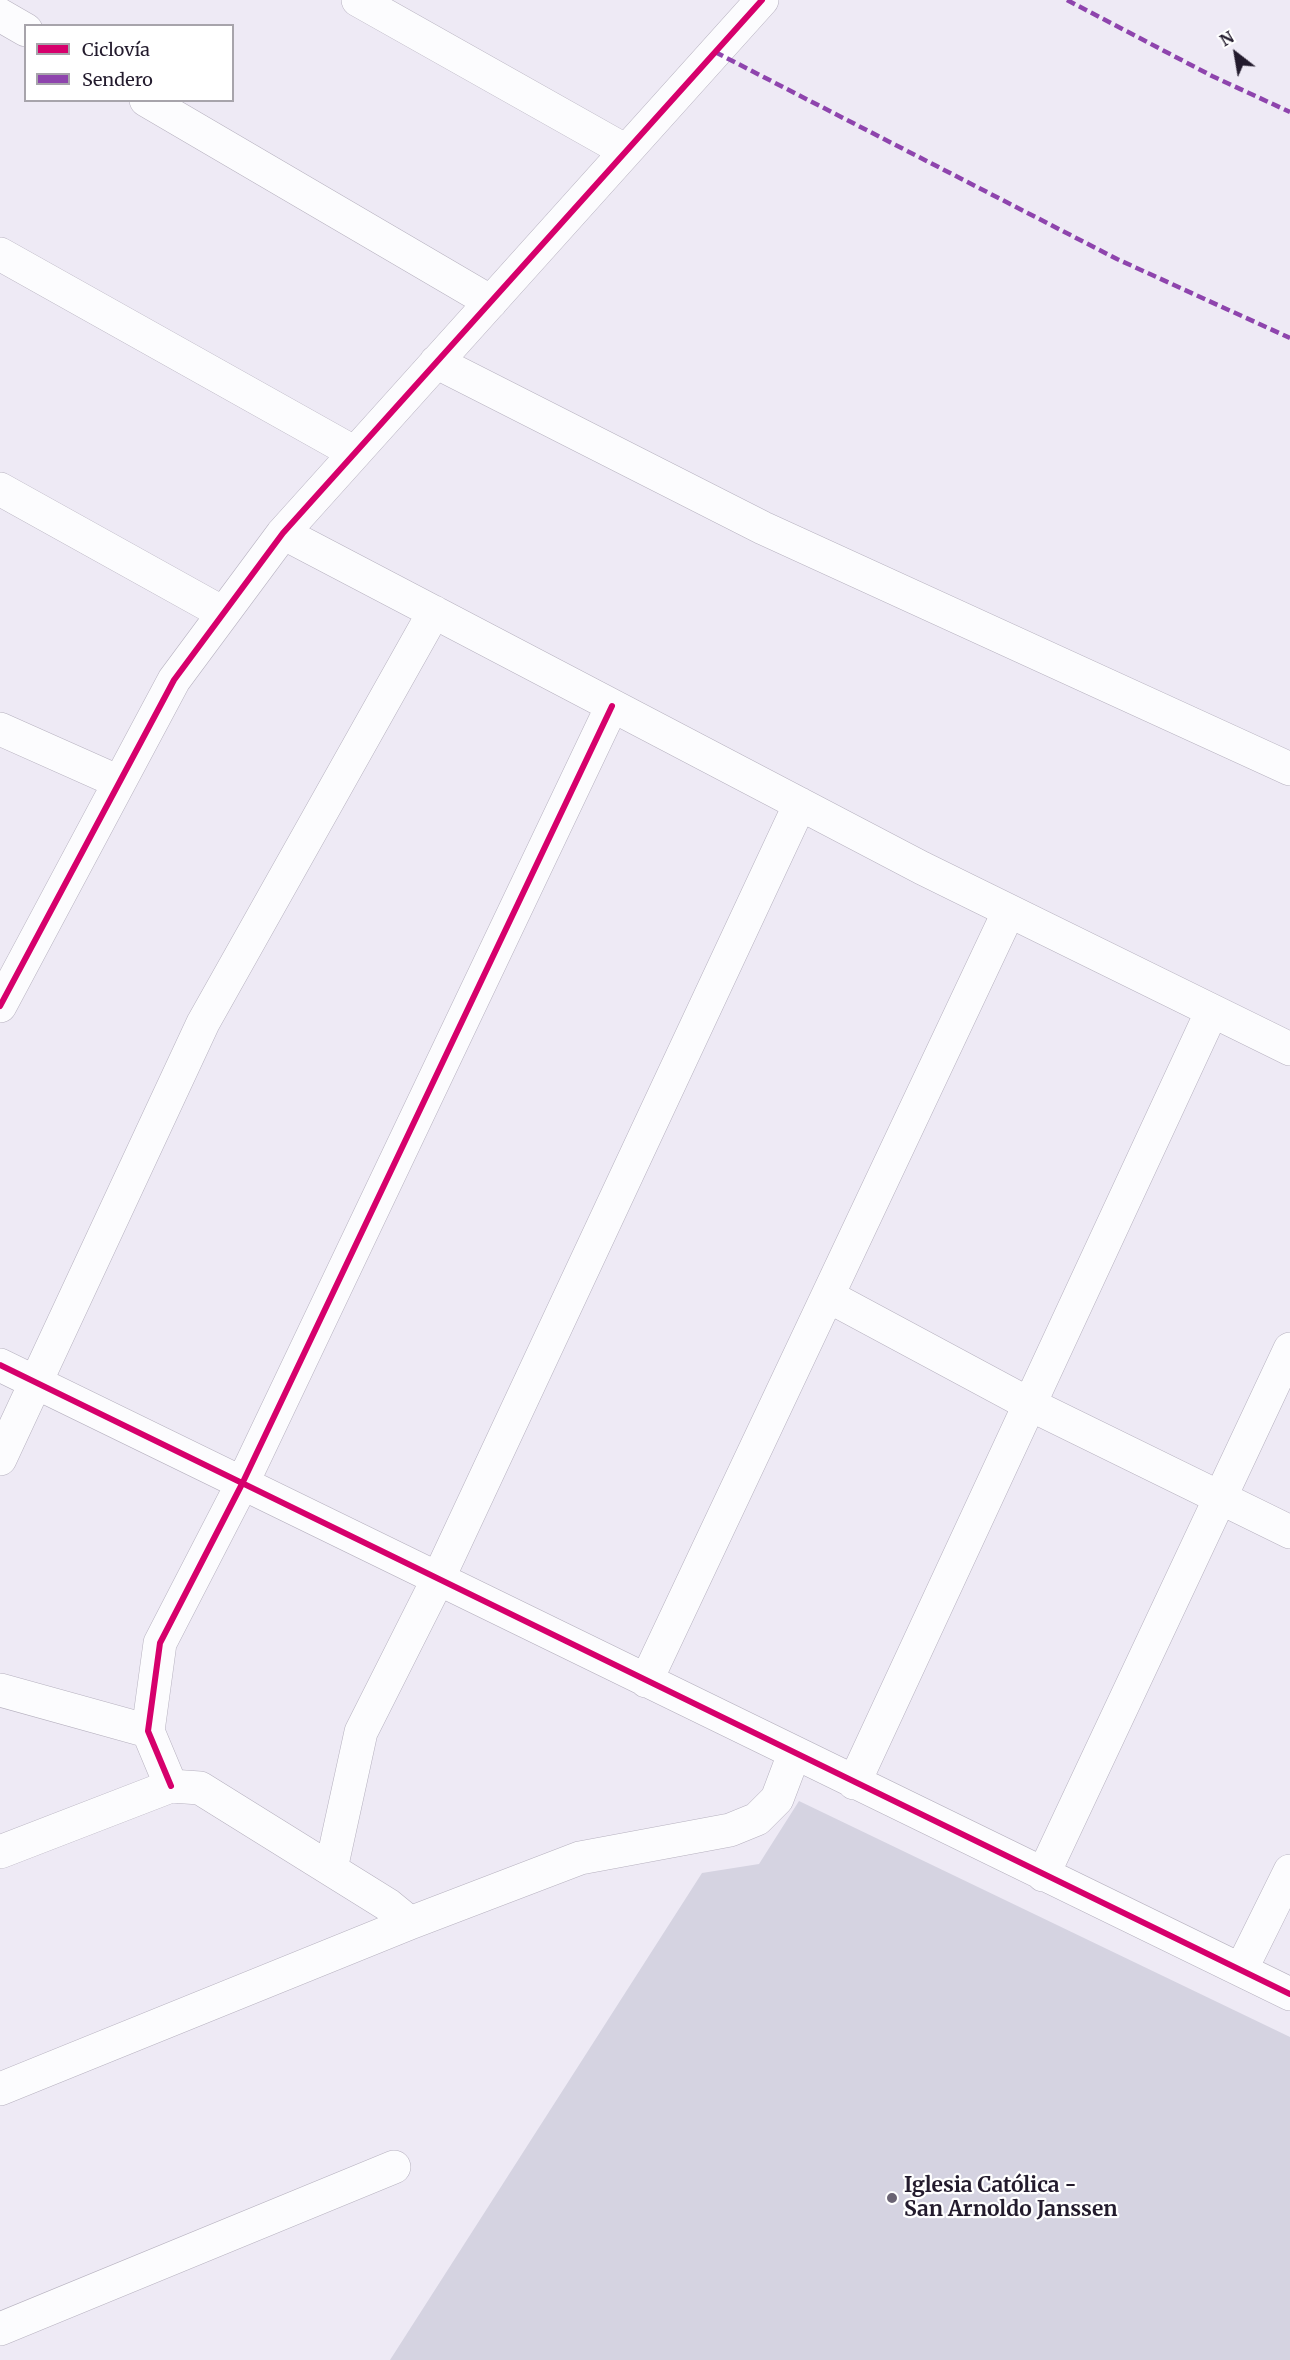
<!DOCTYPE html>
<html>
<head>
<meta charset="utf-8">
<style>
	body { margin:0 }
	#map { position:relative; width:1290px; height:2360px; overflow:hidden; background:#eeeaf5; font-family:Merriweather,serif }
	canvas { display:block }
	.legend { position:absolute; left:24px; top:24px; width:210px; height:78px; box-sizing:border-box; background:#fff; border:2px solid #a7a4ab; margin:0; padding:8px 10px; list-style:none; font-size:18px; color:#231b2d }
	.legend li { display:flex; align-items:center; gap:12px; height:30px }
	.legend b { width:30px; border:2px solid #a7a4ab }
	.north { position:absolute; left:1206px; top:24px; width:60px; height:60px; -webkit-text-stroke:4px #fff; paint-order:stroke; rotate:329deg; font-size:16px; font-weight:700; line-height:24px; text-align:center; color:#231b2d }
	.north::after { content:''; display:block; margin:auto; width:21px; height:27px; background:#231b2d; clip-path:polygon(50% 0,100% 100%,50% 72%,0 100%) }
</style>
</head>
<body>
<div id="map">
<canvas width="1290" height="2360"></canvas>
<ul class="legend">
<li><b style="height:8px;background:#d6006c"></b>Ciclovía</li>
<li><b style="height:8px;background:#8e44ad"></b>Sendero</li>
</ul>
<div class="north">N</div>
</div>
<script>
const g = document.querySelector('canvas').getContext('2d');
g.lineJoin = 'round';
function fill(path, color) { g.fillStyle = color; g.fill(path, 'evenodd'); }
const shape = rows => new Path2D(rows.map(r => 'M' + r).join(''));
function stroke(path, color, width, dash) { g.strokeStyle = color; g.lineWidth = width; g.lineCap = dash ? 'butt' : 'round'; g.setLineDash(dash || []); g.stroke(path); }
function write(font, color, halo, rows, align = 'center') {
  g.font = font + ' Merriweather,serif'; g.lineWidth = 4.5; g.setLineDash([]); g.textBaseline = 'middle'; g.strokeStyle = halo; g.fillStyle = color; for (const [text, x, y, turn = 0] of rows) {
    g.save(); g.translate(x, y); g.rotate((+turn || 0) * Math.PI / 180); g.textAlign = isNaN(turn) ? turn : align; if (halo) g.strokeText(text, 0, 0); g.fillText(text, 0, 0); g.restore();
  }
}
const building = shape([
	[799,1801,1290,2037,1290,2360,390,2360,702,1873,759,1864]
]);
const minor = shape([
	[358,0,626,151],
	[0,15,26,30],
	[146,100,491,302],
	[0,254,355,453],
	[436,362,763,528,1290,769],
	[0,489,223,613],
	[283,533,922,868,1290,1049],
	[0,729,119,782],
	[0,1006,174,680,283,533,762,0],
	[828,1296,1029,1404,1290,1532],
	[0,1365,1290,1994],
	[0,1459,203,1023,434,612],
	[646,1681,1009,911],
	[0,1690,148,1731],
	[854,1783,1212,1011],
	[171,1786,148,1731,160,1643,242,1484,612,706],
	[0,1852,171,1786,200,1788,388,1905,410,1923],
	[331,1869,361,1732,438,1579,800,804],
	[1043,1875,1290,1349],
	[1241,1970,1290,1871],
	[0,2089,410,1923,580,1858,730,1830,757,1819,777,1799,794,1754],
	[0,2329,394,2167]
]);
const quiet = shape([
	[1067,0,1212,76,1290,112],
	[715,52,1117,259,1290,338]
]);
const cycleway = shape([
	[0,1006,174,680,283,533,762,0],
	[0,1365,1290,1994],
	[171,1786,148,1731,160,1643,242,1484,612,706]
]);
const markers = [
	[892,2198,6,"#6a6373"]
];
const poiNames = [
	["Iglesia Católica -",904,2186],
	["San Arnoldo Janssen",904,2210]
];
fill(building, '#d5d3e1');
stroke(minor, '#b6b1bf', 34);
stroke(minor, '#fcfcfe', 33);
stroke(quiet, '#8e44ad', 4.5, [9, 4.5]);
stroke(cycleway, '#d6006c', 6);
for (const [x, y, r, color] of markers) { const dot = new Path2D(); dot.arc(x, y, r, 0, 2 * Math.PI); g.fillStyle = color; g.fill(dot); stroke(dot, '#fff', 2); }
write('bold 21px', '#231b2d', '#fff', poiNames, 'left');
</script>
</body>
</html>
